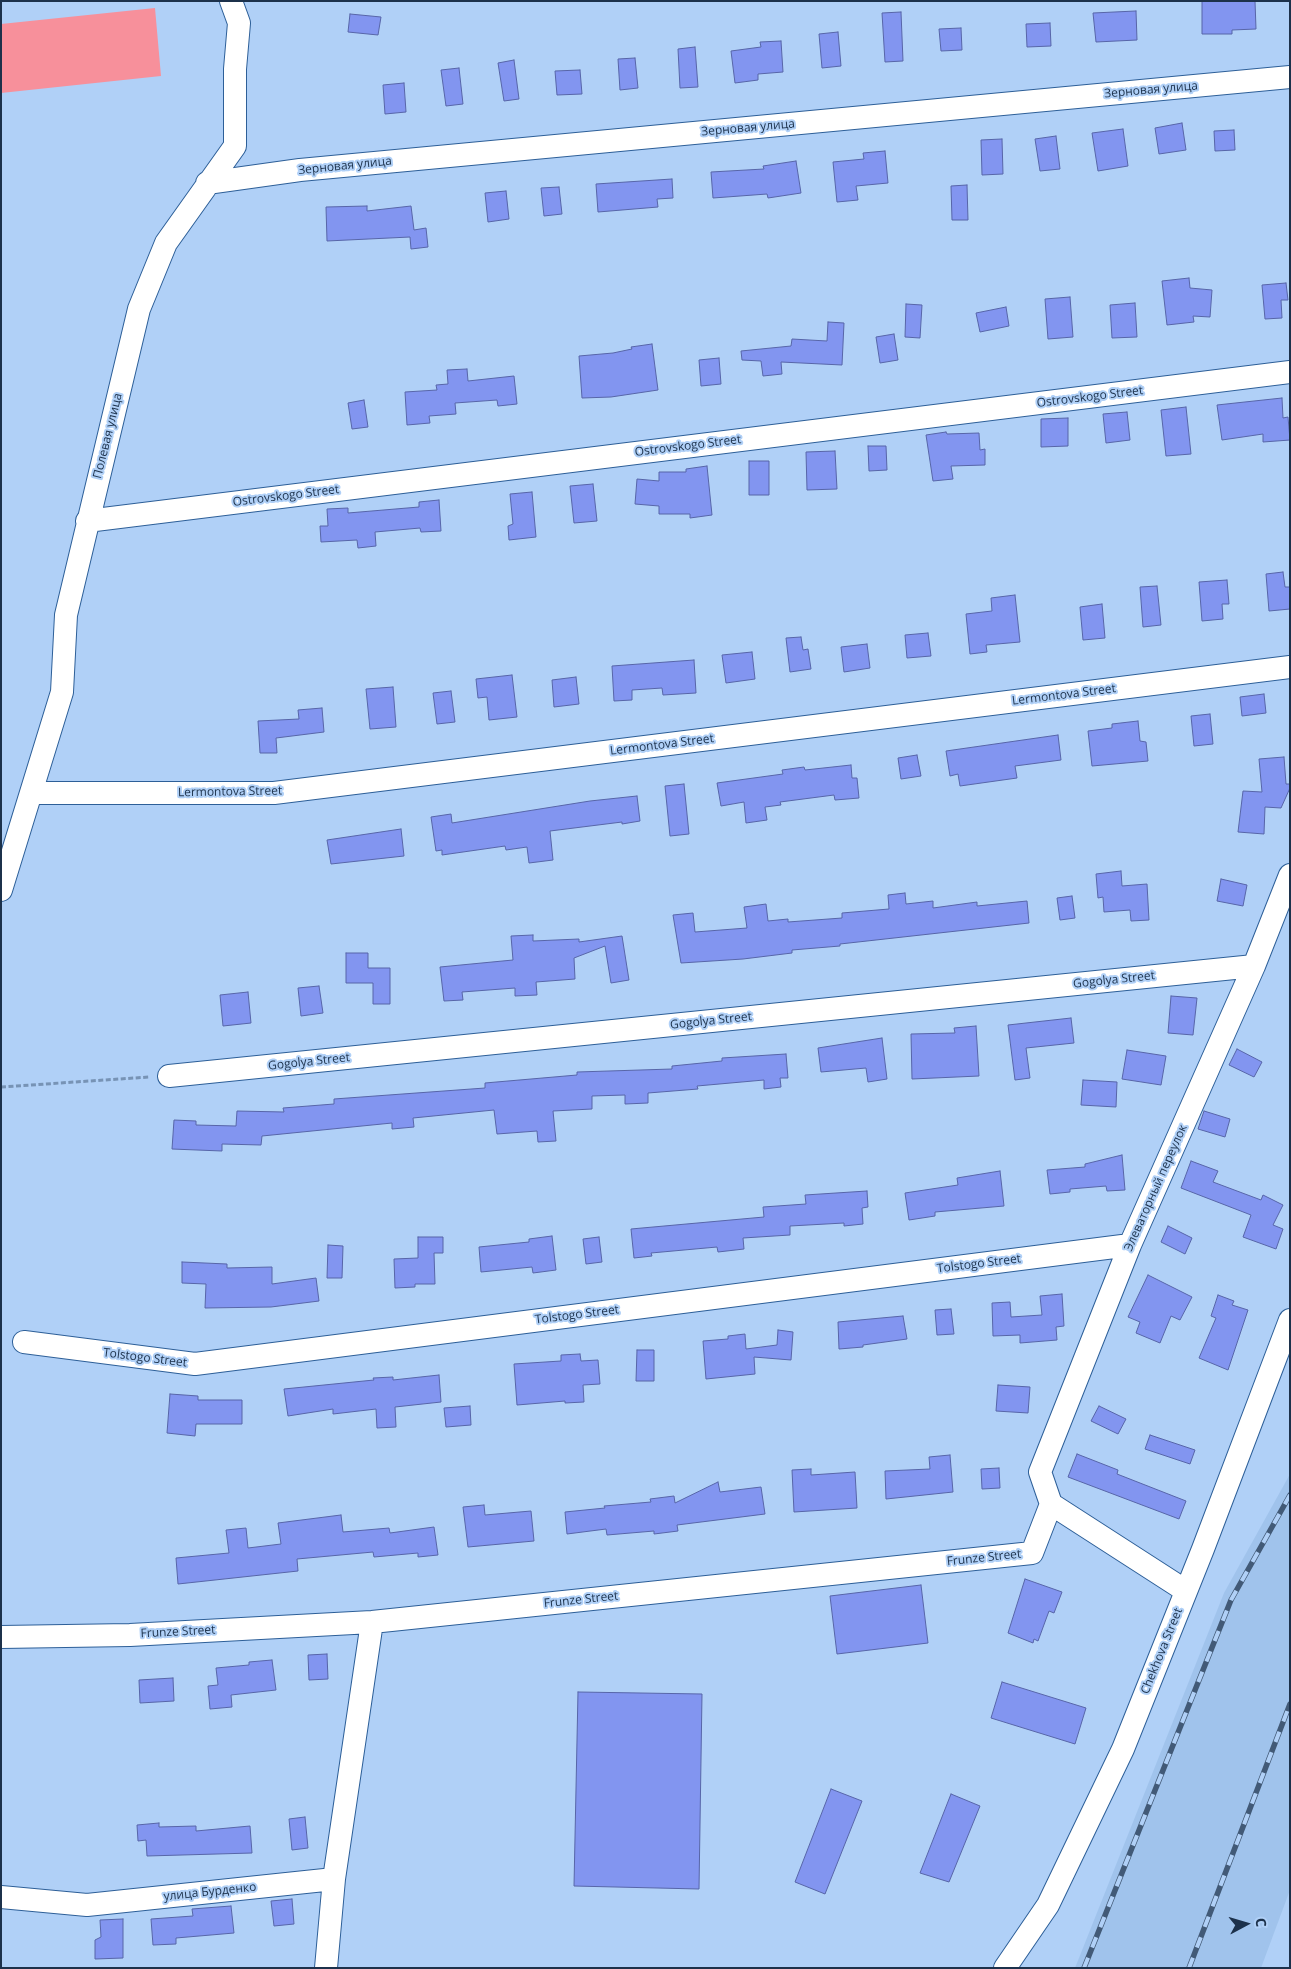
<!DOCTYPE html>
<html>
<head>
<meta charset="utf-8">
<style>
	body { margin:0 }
	#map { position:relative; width:1291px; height:1969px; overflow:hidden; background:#b0d0f7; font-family:"Open Sans",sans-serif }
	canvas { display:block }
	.frame { position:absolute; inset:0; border:2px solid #1c314b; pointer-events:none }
	.north { position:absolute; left:1221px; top:1899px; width:50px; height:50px; -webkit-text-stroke:4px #b0d0f7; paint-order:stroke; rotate:84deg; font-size:14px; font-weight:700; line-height:20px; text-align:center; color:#1c314b }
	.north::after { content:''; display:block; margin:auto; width:18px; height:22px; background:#1c314b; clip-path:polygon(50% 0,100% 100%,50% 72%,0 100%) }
</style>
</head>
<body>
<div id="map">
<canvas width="1291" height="1969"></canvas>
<div class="frame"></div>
<div class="north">С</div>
</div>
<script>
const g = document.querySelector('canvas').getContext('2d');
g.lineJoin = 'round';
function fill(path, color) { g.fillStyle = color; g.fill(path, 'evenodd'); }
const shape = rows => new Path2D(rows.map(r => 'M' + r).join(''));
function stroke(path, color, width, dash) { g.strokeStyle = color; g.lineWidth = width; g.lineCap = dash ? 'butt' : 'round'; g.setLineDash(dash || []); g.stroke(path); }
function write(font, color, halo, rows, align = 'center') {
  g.font = font + ' "Open Sans",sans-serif'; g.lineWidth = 4; g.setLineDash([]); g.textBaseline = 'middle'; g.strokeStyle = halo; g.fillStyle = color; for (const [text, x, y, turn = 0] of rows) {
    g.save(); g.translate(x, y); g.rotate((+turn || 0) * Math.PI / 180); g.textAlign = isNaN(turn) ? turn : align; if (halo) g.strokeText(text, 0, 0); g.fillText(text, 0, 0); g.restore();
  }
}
const built = shape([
	[1290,1474,1290,1890,1261,1968,1075,1968,1224,1593]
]);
const green = shape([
	[155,8,161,76,1,93,1,24]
]);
const building = shape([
	[1202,1,1255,1,1256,29,1232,30,1232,34,1202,34,1202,1],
	[1136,11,1137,40,1096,42,1093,13,1136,11],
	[901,12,903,61,885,62,882,13,901,12],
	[350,14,381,17,378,35,348,32,350,14],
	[1050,23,1051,46,1027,47,1026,24,1050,23],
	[961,28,962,50,941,51,939,29,961,28],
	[838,32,841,66,822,68,819,34,838,32],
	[781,41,783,72,758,74,758,80,735,83,731,51,761,47,760,42,781,41],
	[695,47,698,87,680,88,678,49,695,47],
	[635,58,638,88,620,90,618,59,635,58],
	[514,60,519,99,504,101,498,63,514,60],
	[459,68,463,104,446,106,441,70,459,68],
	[580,70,582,94,557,95,555,71,580,70],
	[404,83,406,112,385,114,383,85,404,83],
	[1182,123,1186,150,1159,154,1155,128,1182,123],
	[1123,129,1128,166,1098,171,1092,133,1123,129],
	[1234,130,1235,150,1215,151,1214,131,1234,130],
	[1056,136,1060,169,1040,171,1035,139,1056,136],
	[1002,139,1003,174,982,175,981,140,1002,139],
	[885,151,888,183,856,186,858,200,837,202,833,162,864,159,863,153,885,151],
	[796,161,801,193,768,198,767,194,713,198,711,172,764,169,763,166,796,161],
	[672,179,673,198,657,199,658,207,598,212,596,184,672,179],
	[967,185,968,220,952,220,951,186,967,185],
	[559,187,562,214,544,216,541,188,559,187],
	[506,191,509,219,488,222,485,193,506,191],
	[367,206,367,211,411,206,414,230,426,228,428,247,411,249,410,237,327,241,326,207,367,206],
	[1189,278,1190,288,1212,290,1210,317,1193,316,1194,322,1167,325,1162,281,1189,278],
	[1286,283,1288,300,1281,300,1282,318,1265,319,1262,285,1286,283],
	[1070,297,1073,337,1048,339,1045,299,1070,297],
	[1135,303,1137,337,1112,338,1110,305,1135,303],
	[906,304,922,305,920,338,905,337,906,304],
	[1006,307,1009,326,980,332,976,313,1006,307],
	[828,322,844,323,842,365,781,362,782,374,763,376,761,361,742,360,741,351,791,346,792,339,827,341,828,322],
	[894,334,898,360,880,363,876,337,894,334],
	[652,344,658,390,611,397,582,398,579,356,613,353,632,349,631,347,652,344],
	[719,358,721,384,701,386,699,360,719,358],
	[467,369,468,381,514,376,517,404,498,406,497,400,455,403,456,414,429,416,430,423,407,425,405,392,437,390,436,385,448,384,447,370,467,369],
	[1282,398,1283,418,1288,417,1290,440,1263,442,1263,434,1222,440,1217,405,1282,398],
	[364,400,368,427,352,429,348,403,364,400],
	[1186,407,1191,454,1166,456,1161,410,1186,407],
	[1127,412,1130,440,1106,443,1103,414,1127,412],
	[1068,418,1068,446,1041,447,1041,419,1068,418],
	[946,432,947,434,979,433,980,450,985,449,985,465,951,466,953,479,933,481,926,435,946,432],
	[868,446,886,446,887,470,869,471,868,446],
	[835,451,837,489,807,490,806,452,835,451],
	[749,461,769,461,769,495,749,495,749,461],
	[707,466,712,515,690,518,690,514,659,514,659,506,635,504,637,479,659,481,659,472,686,472,686,469,707,466],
	[593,484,597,521,574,523,570,486,593,484],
	[532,492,536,537,509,540,508,526,513,524,510,494,532,492],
	[439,500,441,531,421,532,420,528,375,532,376,546,358,548,357,540,321,542,320,526,328,526,327,509,348,508,348,513,419,507,419,502,439,500],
	[1283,572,1285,587,1290,587,1290,609,1269,611,1266,574,1283,572],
	[1227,580,1229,604,1222,604,1223,619,1202,621,1199,582,1227,580],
	[1157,586,1161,625,1143,627,1140,587,1157,586],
	[1015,595,1020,642,986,645,987,652,970,654,966,614,992,611,991,598,1015,595],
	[1102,604,1105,638,1083,640,1080,607,1102,604],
	[928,633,931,656,907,658,905,635,928,633],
	[801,637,803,650,808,649,811,669,790,672,786,638,801,637],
	[867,644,870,668,844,672,841,647,867,644],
	[752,652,755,679,726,683,722,655,752,652],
	[694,660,696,693,663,695,662,688,632,690,632,700,614,701,612,666,694,660],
	[512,675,517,717,489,720,487,697,478,698,476,679,512,675],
	[576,677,579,704,554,707,552,680,576,677],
	[393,687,396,727,370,729,366,689,393,687],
	[451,691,455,722,437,724,433,693,451,691],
	[1264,694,1266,713,1242,716,1240,697,1264,694],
	[322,708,324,732,276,738,277,753,260,753,258,721,299,719,298,710,322,708],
	[1210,714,1213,744,1194,746,1191,716,1210,714],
	[1138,721,1140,741,1146,742,1148,761,1092,766,1088,731,1112,728,1112,724,1138,721],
	[1058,735,1061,760,1015,766,1017,778,960,786,958,774,950,776,946,751,1058,735],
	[917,755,921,776,901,779,898,758,917,755],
	[1284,757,1286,784,1290,784,1290,788,1281,808,1265,807,1264,834,1238,832,1243,791,1262,792,1259,759,1284,757],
	[851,765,852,778,857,778,859,798,835,800,834,795,780,802,781,805,765,807,767,820,746,823,744,802,721,806,717,783,783,774,782,770,804,767,805,770,851,765],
	[684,784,689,834,670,836,665,786,684,784],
	[637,796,640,821,622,824,622,822,550,831,553,860,529,863,527,847,506,850,505,846,442,855,442,850,436,851,431,817,451,814,452,823,590,801,637,796],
	[401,829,404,856,331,864,327,840,401,829],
	[1121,871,1122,886,1147,884,1149,920,1131,921,1130,910,1104,912,1103,897,1098,898,1096,874,1121,871],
	[1221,879,1247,885,1243,906,1217,901,1221,879],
	[905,893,906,904,933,901,933,908,977,902,977,906,1027,901,1029,923,840,944,840,946,792,950,792,953,743,959,681,963,673,915,693,913,695,932,747,928,744,907,766,904,768,921,788,919,788,922,842,918,842,913,889,909,888,895,905,893],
	[1072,896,1075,918,1060,920,1057,898,1072,896],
	[533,935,533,941,579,939,579,942,622,936,629,980,611,983,605,946,574,958,575,979,536,982,537,995,515,996,515,988,462,992,463,1000,444,1001,440,967,513,960,511,936,533,935],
	[346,953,368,953,368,968,390,968,390,1004,373,1004,373,983,346,983,346,953],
	[319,986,323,1013,301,1016,298,988,319,986],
	[248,992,251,1023,223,1026,220,995,248,992],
	[1171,996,1197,998,1193,1035,1168,1033,1171,996],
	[1071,1018,1074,1043,1026,1048,1030,1078,1015,1080,1008,1025,1071,1018],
	[976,1026,979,1076,912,1079,911,1034,955,1033,954,1028,976,1026],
	[882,1038,887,1079,868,1082,866,1068,821,1072,818,1048,882,1038],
	[1237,1049,1262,1062,1254,1077,1229,1065,1237,1049],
	[1127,1050,1166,1056,1161,1085,1122,1079,1127,1050],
	[786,1054,788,1078,780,1078,781,1087,764,1089,764,1080,697,1086,698,1089,648,1093,648,1103,625,1104,625,1095,592,1096,592,1109,553,1111,556,1141,538,1142,537,1131,497,1134,494,1110,413,1118,414,1127,392,1129,392,1123,262,1136,261,1145,222,1144,222,1151,172,1149,174,1120,196,1121,196,1125,236,1126,237,1111,284,1112,283,1108,334,1104,334,1099,485,1088,485,1083,577,1075,577,1072,672,1069,672,1066,722,1061,722,1058,786,1054],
	[1083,1080,1117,1082,1116,1107,1081,1105,1083,1080],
	[1204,1111,1230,1119,1225,1137,1198,1129,1204,1111],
	[1122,1155,1125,1190,1107,1191,1106,1186,1070,1189,1070,1192,1050,1194,1047,1170,1085,1167,1085,1164,1122,1155],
	[1191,1161,1218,1171,1213,1182,1261,1200,1263,1195,1283,1205,1273,1225,1283,1229,1276,1249,1243,1237,1251,1215,1181,1188,1191,1161],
	[1000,1171,1004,1206,935,1212,935,1216,909,1220,905,1193,958,1185,957,1178,1000,1171],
	[867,1191,868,1207,862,1208,863,1224,844,1226,844,1223,790,1226,790,1235,743,1238,744,1249,718,1252,717,1247,651,1253,652,1256,634,1258,631,1229,764,1217,763,1207,806,1204,805,1195,867,1191],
	[1168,1226,1192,1238,1185,1254,1161,1242,1168,1226],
	[552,1236,556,1270,533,1273,532,1267,481,1272,479,1247,529,1242,529,1239,552,1236],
	[418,1237,443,1237,443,1253,434,1253,435,1284,415,1284,415,1287,395,1288,394,1259,418,1258,418,1237],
	[599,1237,602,1262,586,1264,583,1239,599,1237],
	[328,1245,343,1246,342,1278,327,1278,328,1245],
	[182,1262,227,1264,227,1268,272,1267,272,1284,316,1278,319,1301,271,1307,205,1308,206,1284,182,1283,182,1262],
	[1148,1275,1192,1297,1180,1320,1171,1316,1160,1343,1136,1333,1140,1322,1128,1317,1148,1275],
	[1062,1294,1064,1326,1056,1327,1057,1340,1020,1343,1020,1335,993,1336,992,1303,1010,1302,1011,1317,1042,1315,1040,1296,1062,1294],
	[1218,1295,1234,1301,1232,1305,1248,1310,1228,1370,1199,1358,1216,1318,1211,1316,1218,1295],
	[951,1309,954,1334,937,1335,935,1310,951,1309],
	[903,1316,907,1339,863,1345,863,1347,839,1349,838,1322,903,1316],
	[778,1330,793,1332,791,1360,754,1357,755,1374,706,1379,703,1341,728,1339,728,1336,745,1334,746,1349,777,1345,778,1330],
	[637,1350,654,1350,654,1381,636,1381,637,1350],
	[580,1354,581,1361,598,1360,600,1384,583,1385,584,1402,565,1403,565,1401,517,1405,514,1364,561,1361,561,1355,580,1354],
	[439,1375,441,1402,395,1407,396,1427,377,1428,376,1409,333,1414,333,1409,288,1416,284,1389,374,1380,373,1378,393,1377,393,1380,439,1375],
	[998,1385,1030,1387,1028,1413,996,1411,998,1385],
	[170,1394,198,1396,198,1400,242,1400,242,1424,196,1424,195,1436,167,1433,170,1394],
	[470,1406,471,1425,446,1427,444,1408,470,1406],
	[1099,1406,1126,1419,1118,1434,1091,1421,1099,1406],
	[1150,1435,1195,1450,1190,1464,1145,1449,1150,1435],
	[1077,1454,1118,1470,1117,1474,1186,1501,1179,1519,1068,1477,1077,1454],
	[950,1455,953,1492,886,1499,885,1471,930,1469,929,1457,950,1455],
	[999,1468,1000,1488,982,1489,981,1469,999,1468],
	[811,1469,811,1475,855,1472,857,1508,794,1512,792,1470,811,1469],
	[718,1482,720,1492,761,1487,765,1514,677,1525,678,1531,654,1534,654,1531,607,1535,606,1529,567,1534,565,1512,605,1508,604,1506,651,1502,650,1499,674,1496,675,1503,718,1482],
	[484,1505,485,1515,531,1511,534,1541,468,1547,463,1507,484,1505],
	[341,1515,343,1532,389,1528,390,1533,434,1527,438,1555,418,1557,418,1553,374,1557,373,1552,297,1559,298,1571,178,1584,176,1558,229,1553,226,1530,246,1528,248,1548,281,1544,278,1523,341,1515],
	[1025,1579,1062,1592,1054,1613,1049,1611,1038,1641,1034,1639,1033,1643,1008,1633,1025,1579],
	[921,1585,928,1643,837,1654,830,1596,921,1585],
	[327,1654,328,1679,309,1680,308,1655,327,1654],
	[272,1660,276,1690,231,1695,232,1707,210,1709,208,1686,218,1685,216,1668,249,1665,249,1662,272,1660],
	[173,1678,174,1701,140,1703,139,1680,173,1678],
	[1002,1682,1086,1708,1075,1744,991,1718,1002,1682],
	[578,1692,702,1694,699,1889,574,1886,578,1692],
	[831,1789,862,1801,825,1894,795,1882,831,1789],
	[951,1794,980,1806,949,1882,920,1873,951,1794],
	[305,1817,308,1848,292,1850,289,1819,305,1817],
	[159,1823,159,1827,196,1826,196,1831,250,1826,252,1853,147,1856,146,1840,138,1841,137,1825,159,1823],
	[292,1899,294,1924,274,1926,271,1901,292,1899],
	[231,1906,234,1933,176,1938,176,1944,153,1945,151,1919,193,1916,192,1909,231,1906],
	[123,1919,123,1958,95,1959,95,1940,101,1937,100,1920,123,1919]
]);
const path = shape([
	[1,1087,149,1077]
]);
const street = shape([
	[207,183,300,170,1290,77],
	[87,521,1290,372],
	[32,793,274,793,1290,667],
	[1,890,62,692,66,615,139,309,166,243,235,146,235,69,239,23,231,1],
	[169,1076,1254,966],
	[24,1342,195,1364,1130,1245],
	[1051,1504,1186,1591],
	[1,1637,130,1635,372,1622,1032,1553,1051,1504,1040,1472,1130,1245,1254,966,1290,875],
	[1,1897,87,1905,334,1879],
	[326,1968,334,1879,372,1622],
	[1005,1968,1048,1905,1123,1749,1203,1549,1290,1320]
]);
const rail = shape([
	[1084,1968,1231,1600,1290,1495],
	[1189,1968,1290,1704]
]);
const streetNames = [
	["Зерновая улица",1151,90,-5],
	["Зерновая улица",748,128,-5],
	["Зерновая улица",345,166,-6],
	["Ostrovskogo Street",1090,397,-7],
	["Полевая улица",108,436,-76],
	["Ostrovskogo Street",688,446,-7],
	["Ostrovskogo Street",286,496,-7],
	["Lermontova Street",1064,695,-7],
	["Lermontova Street",662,745,-7],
	["Lermontova Street",230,792,-1],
	["Gogolya Street",1114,980,-6],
	["Gogolya Street",711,1021,-6],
	["Gogolya Street",309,1062,-6],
	["Элеваторный переулок",1156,1188,-66],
	["Tolstogo Street",979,1264,-7],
	["Tolstogo Street",577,1315,-7],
	["Tolstogo Street",145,1358,7],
	["Frunze Street",984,1558,-6],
	["Frunze Street",581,1600,-6],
	["Frunze Street",178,1632,-3],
	["Chekhova Street",1162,1651,-68],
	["улица Бурденко",210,1892,-6]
];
fill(built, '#a0c3ec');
fill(green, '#f7909b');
fill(building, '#8295f0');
stroke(building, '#5765a8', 1);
stroke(street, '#2d5f98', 24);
stroke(path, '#7793b5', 3, [5, 2.5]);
stroke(street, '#fff', 22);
stroke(rail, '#425a77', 5.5);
stroke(rail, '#b0d0f7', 4, [11]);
write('12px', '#1c314b', '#b0d0f7', streetNames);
</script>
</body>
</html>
